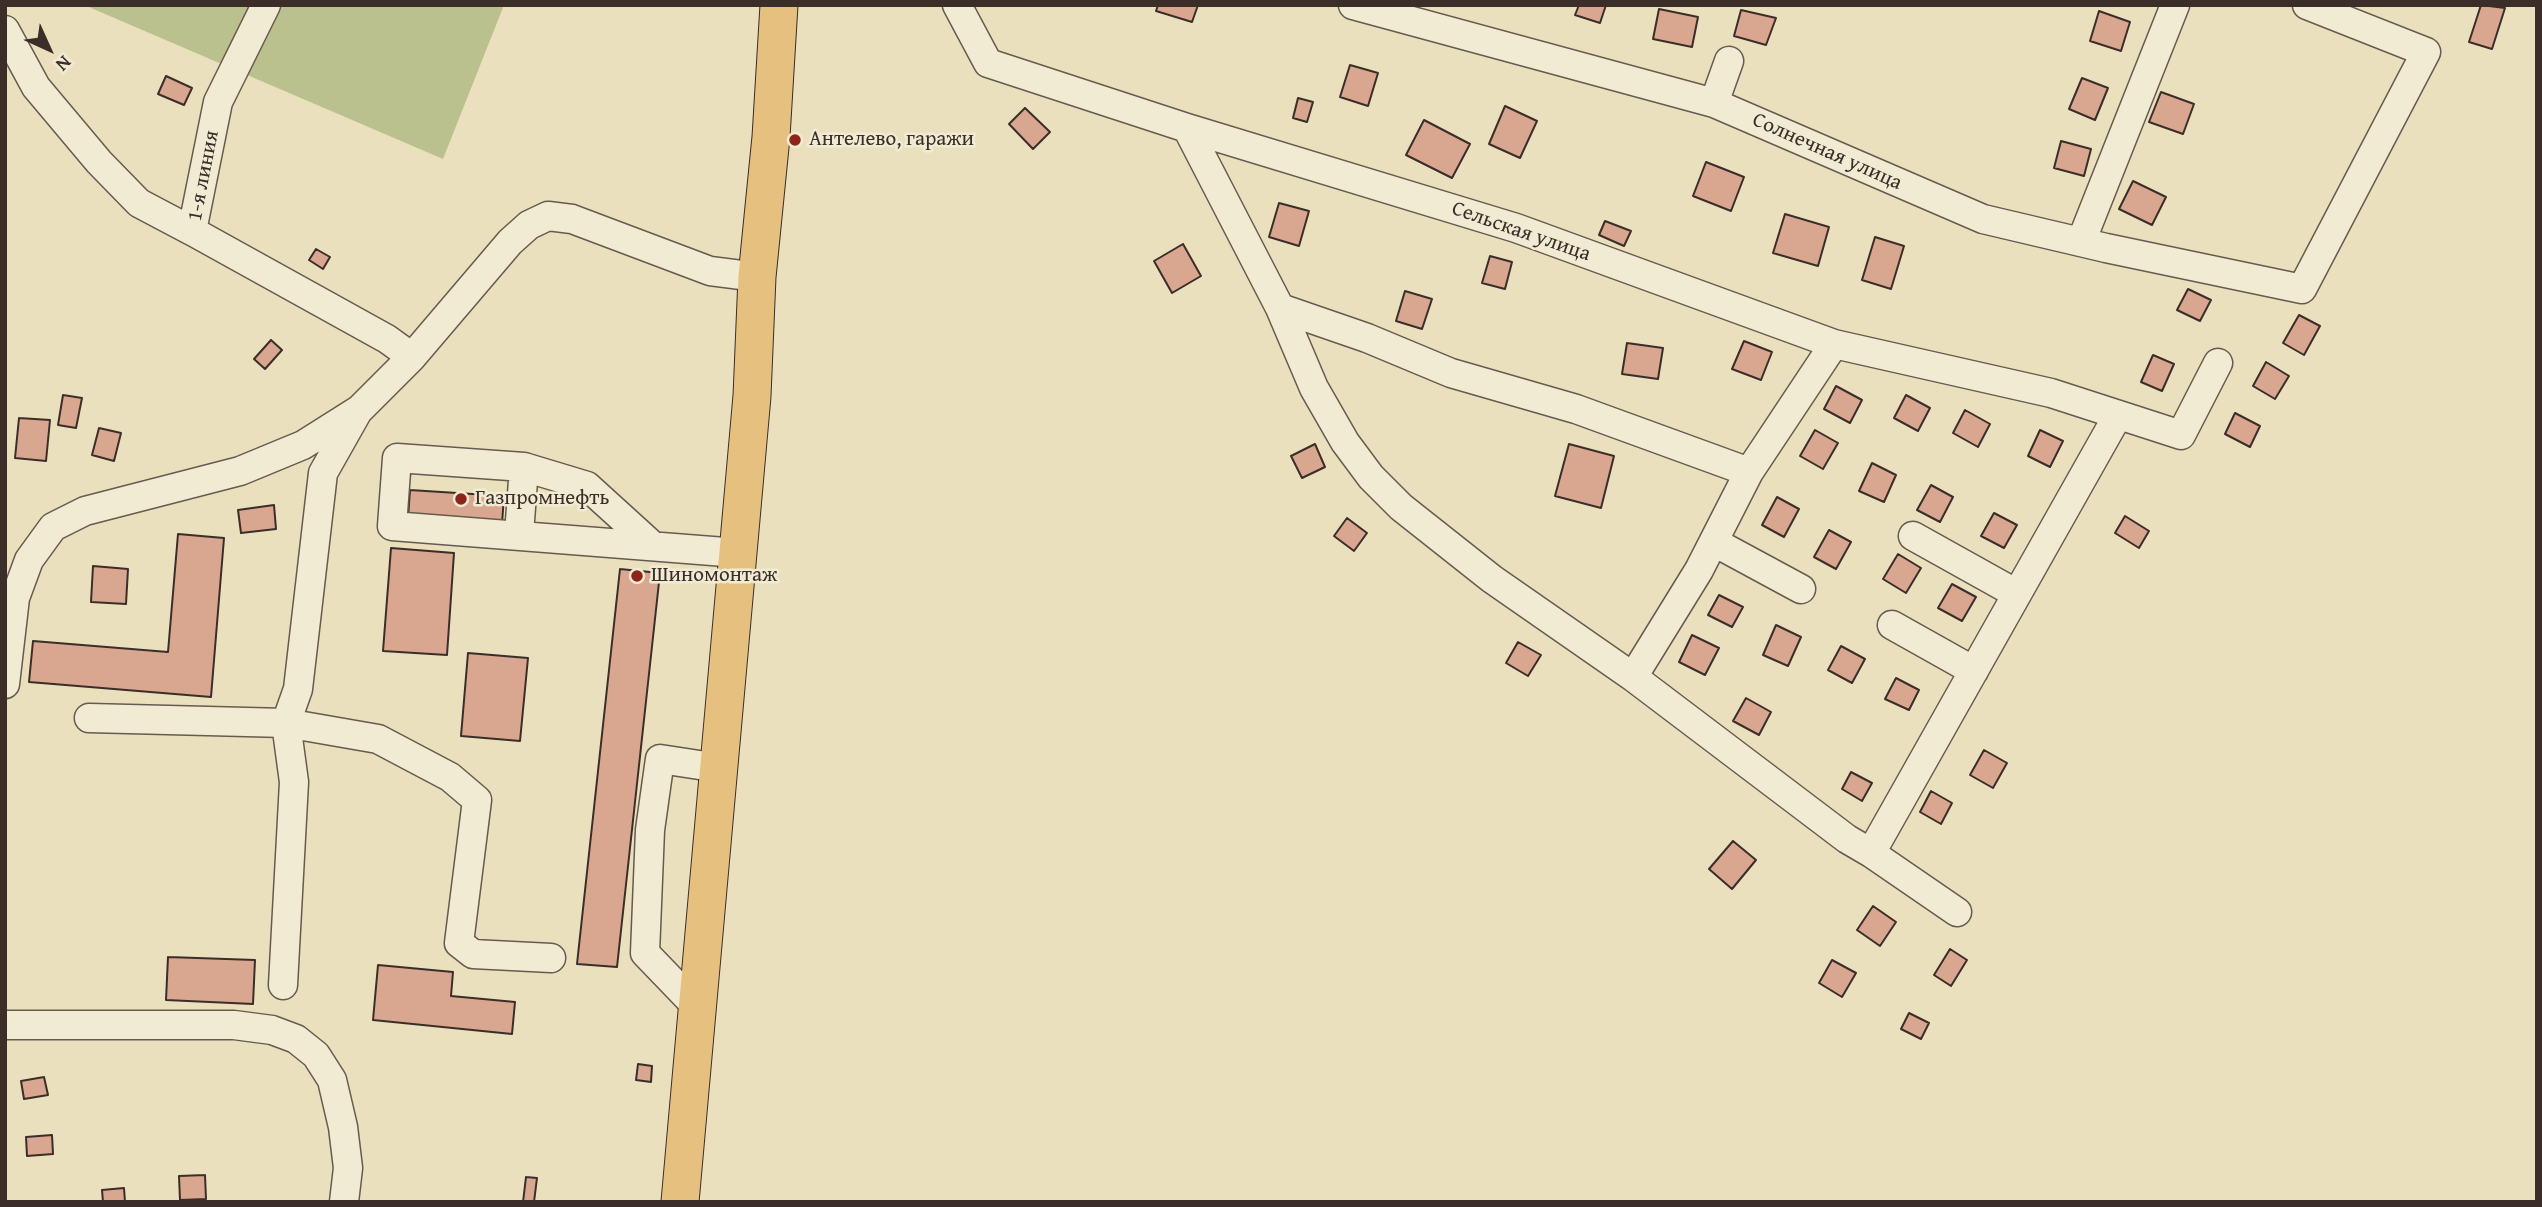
<!DOCTYPE html>
<html>
<head>
<meta charset="utf-8">
<style>
	body { margin:0 }
	#map { position:relative; width:2542px; height:1207px; overflow:hidden; background:#eae0bd; font-family:"Gentium Book Plus",serif }
	canvas { display:block }
	.frame { position:absolute; inset:0; border:7px solid #3b2e29; pointer-events:none }
	.north { position:absolute; left:14px; top:14px; width:70px; height:70px; -webkit-text-stroke:5px #f1ebd4; paint-order:stroke; rotate:135deg; font-size:19px; font-weight:700; line-height:28px; text-align:center; color:#3b2e29 }
	.north::after { content:''; display:block; margin:auto; width:24px; height:32px; background:#3b2e29; clip-path:polygon(50% 0,100% 100%,50% 72%,0 100%) }
</style>
</head>
<body>
<div id="map">
<canvas width="2542" height="1207"></canvas>
<div class="frame"></div>
<div class="north">N</div>
</div>
<script>
const g = document.querySelector('canvas').getContext('2d');
g.lineJoin = 'round';
function fill(path, color) { g.fillStyle = color; g.fill(path, 'evenodd'); }
const shape = rows => new Path2D(rows.map(r => 'M' + r).join(''));
function stroke(path, color, width, dash) { g.strokeStyle = color; g.lineWidth = width; g.lineCap = dash ? 'butt' : 'round'; g.setLineDash(dash || []); g.stroke(path); }
function write(font, color, halo, rows, align = 'center') {
  g.font = font + ' "Gentium Book Plus",serif'; g.lineWidth = 5; g.setLineDash([]); g.textBaseline = 'middle'; g.strokeStyle = halo; g.fillStyle = color; for (const [text, x, y, turn = 0] of rows) {
    g.save(); g.translate(x, y); g.rotate((+turn || 0) * Math.PI / 180); g.textAlign = isNaN(turn) ? turn : align; if (halo) g.strokeText(text, 0, 0); g.fillText(text, 0, 0); g.restore();
  }
}
const green = shape([
	[84,5,504,5,443,159]
]);
const building = shape([
	[1158,5,1198,5,1192,22,1156,11,1158,5],
	[1579,5,1606,5,1600,23,1575,15,1579,5],
	[2481,5,2505,8,2492,49,2469,42,2481,5],
	[1659,9,1698,17,1692,47,1653,39,1659,9],
	[1741,10,1776,18,1766,45,1734,36,1741,10],
	[2099,11,2130,22,2121,51,2090,41,2099,11],
	[1350,65,1378,73,1368,106,1340,97,1350,65],
	[166,76,192,88,184,105,158,94,166,76],
	[2082,78,2108,88,2095,120,2069,109,2082,78],
	[2161,92,2194,104,2183,134,2149,122,2161,92],
	[1298,98,1313,102,1307,122,1293,118,1298,98],
	[1505,106,1537,121,1520,158,1489,144,1505,106],
	[1025,108,1050,132,1033,149,1009,124,1025,108],
	[1424,120,1470,144,1452,178,1406,155,1424,120],
	[2061,141,2091,149,2084,176,2054,168,2061,141],
	[1706,162,1744,177,1731,211,1693,196,1706,162],
	[2133,181,2166,197,2152,225,2119,209,2133,181],
	[1279,203,1309,211,1299,246,1269,237,1279,203],
	[1785,214,1829,227,1818,266,1773,253,1785,214],
	[1605,221,1631,231,1624,246,1599,235,1605,221],
	[1875,237,1904,246,1891,289,1862,280,1875,237],
	[1183,244,1201,276,1172,293,1154,261,1183,244],
	[316,249,330,257,323,269,309,260,316,249],
	[1490,256,1512,262,1505,289,1482,283,1490,256],
	[2188,289,2211,300,2200,321,2177,310,2188,289],
	[1405,291,1432,299,1422,329,1396,321,1405,291],
	[2299,315,2320,326,2304,355,2283,343,2299,315],
	[271,340,282,350,265,369,254,359,271,340],
	[1744,341,1772,352,1761,380,1732,369,1744,341],
	[1627,343,1663,348,1658,379,1622,374,1627,343],
	[2153,355,2174,364,2162,391,2141,382,2153,355],
	[2266,362,2289,376,2275,399,2253,386,2266,362],
	[1836,386,1862,400,1850,423,1824,409,1836,386],
	[63,395,82,398,76,428,58,425,63,395],
	[1906,395,1930,408,1918,431,1894,418,1906,395],
	[1965,410,1990,424,1978,447,1953,433,1965,410],
	[2235,413,2260,426,2250,447,2225,434,2235,413],
	[19,418,50,420,46,461,15,458,19,418],
	[99,428,121,433,114,461,92,455,99,428],
	[1815,430,1838,443,1823,469,1800,456,1815,430],
	[2040,430,2063,441,2050,467,2028,456,2040,430],
	[1315,444,1325,467,1302,478,1291,456,1315,444],
	[1569,444,1614,456,1601,508,1555,496,1569,444],
	[1872,463,1896,475,1884,502,1859,491,1872,463],
	[1931,485,1953,497,1940,522,1917,510,1931,485],
	[410,490,504,496,502,524,408,518,410,490],
	[1777,497,1799,509,1784,537,1762,525,1777,497],
	[274,505,276,529,241,533,238,510,274,505],
	[1994,513,2017,525,2004,548,1981,536,1994,513],
	[2125,516,2149,531,2139,548,2115,533,2125,516],
	[1347,518,1367,533,1354,551,1334,536,1347,518],
	[1829,530,1851,542,1836,569,1814,557,1829,530],
	[178,534,224,538,211,697,29,682,33,641,168,652,178,534],
	[391,548,454,553,447,655,383,651,391,548],
	[1898,554,1921,568,1906,593,1883,579,1898,554],
	[93,566,128,569,126,604,91,602,93,566],
	[620,569,660,573,617,967,577,964,620,569],
	[1952,584,1976,597,1962,621,1938,608,1952,584],
	[1719,595,1743,607,1732,627,1708,615,1719,595],
	[1776,625,1801,637,1788,666,1763,655,1776,625],
	[1692,635,1719,648,1705,675,1679,662,1692,635],
	[1518,642,1541,655,1528,676,1506,663,1518,642],
	[1841,646,1865,659,1852,683,1828,670,1841,646],
	[468,653,528,658,520,741,461,736,468,653],
	[1896,678,1919,690,1909,710,1885,699,1896,678],
	[1746,698,1771,712,1759,735,1733,721,1746,698],
	[1984,750,2007,763,1993,788,1970,775,1984,750],
	[1851,772,1872,783,1862,801,1842,789,1851,772],
	[1931,791,1952,803,1941,824,1920,812,1931,791],
	[1733,841,1756,860,1732,889,1709,869,1733,841],
	[1873,906,1896,922,1880,946,1857,930,1873,906],
	[1950,949,1967,960,1951,986,1934,975,1950,949],
	[168,957,255,960,253,1004,166,1000,168,957],
	[1832,960,1856,973,1842,997,1819,983,1832,960],
	[378,965,453,972,451,996,515,1002,512,1034,373,1020,378,965],
	[1909,1013,1929,1023,1921,1039,1901,1029,1909,1013],
	[638,1064,652,1066,651,1082,636,1080,638,1064],
	[44,1077,48,1095,24,1099,21,1081,44,1077],
	[52,1135,53,1154,27,1156,26,1137,52,1135],
	[205,1175,206,1199,180,1200,179,1176,205,1175],
	[526,1177,537,1178,534,1202,523,1202,526,1177],
	[124,1188,125,1202,103,1202,102,1190,124,1188]
]);
const minor = shape([
	[266,5,218,102,192,231,387,339,412,357],
	[957,5,988,63,1187,128,1516,228,1834,344,2051,393,2181,435,2218,363],
	[1353,5,1714,103,1983,219,2106,248,2302,289,2426,52,2307,5],
	[5,30,36,87,99,162,139,203,192,231],
	[1714,103,1729,61],
	[1187,128,1280,308,1314,388,1345,442,1371,477,1401,507,1492,579,1633,677,1847,839,1871,853,2118,415],
	[2081,242,2175,5],
	[1280,308,1367,338,1451,373,1576,409,1749,472],
	[519,534,524,467],
	[1913,536,2017,594],
	[1714,542,1801,589],
	[653,546,587,486,524,467,397,458,392,526,738,553],
	[1892,625,1974,671],
	[1633,677,1699,570,1749,472,1834,344],
	[5,684,15,598,29,560,53,527,85,511,240,471,303,445,360,409,412,357,510,242,529,225,548,216,572,219,710,271,757,277],
	[89,718,286,723,378,739,450,777,477,800,459,943,473,954,551,958],
	[1871,853,1957,912],
	[283,985,294,782,286,723,298,689,323,473,358,411],
	[697,1007,645,953,650,830,660,759,719,768],
	[5,1025,234,1025,272,1030,296,1039,316,1055,332,1080,343,1127,348,1168,344,1202]
]);
const major = shape([
	[680,1202,752,396,757,277,771,137,779,5]
]);
const markers = [
	[795,140,7,"#8f2418"],
	[461,499,7,"#8f2418"],
	[637,576,7,"#8f2418"]
];
const poiNames = [
	["Антелево, гаражи",809,140],
	["Газпромнефть",475,499],
	["Шиномонтаж",651,576]
];
const streetNames = [
	["Солнечная улица",1827,152,24],
	["1-я линия",204,176,-79],
	["Сельская улица",1521,232,19]
];
fill(green, '#bbc18e');
fill(building, '#d9a690');
stroke(building, '#3b2e29', 2);
stroke(minor, '#675a4e', 31);
stroke(major, '#3b2e29', 39);
stroke(minor, '#f1ebd4', 28);
stroke(major, '#e5c07e', 37);
for (const [x, y, r, color] of markers) { const dot = new Path2D(); dot.arc(x, y, r, 0, 2 * Math.PI); g.fillStyle = color; g.fill(dot); stroke(dot, '#f1ebd4', 2.5); }
write('21px', '#3b2e29', '#f1ebd4', poiNames, 'left');
write('21px', '#3b2e29', '#f1ebd4', streetNames);
</script>
</body>
</html>
